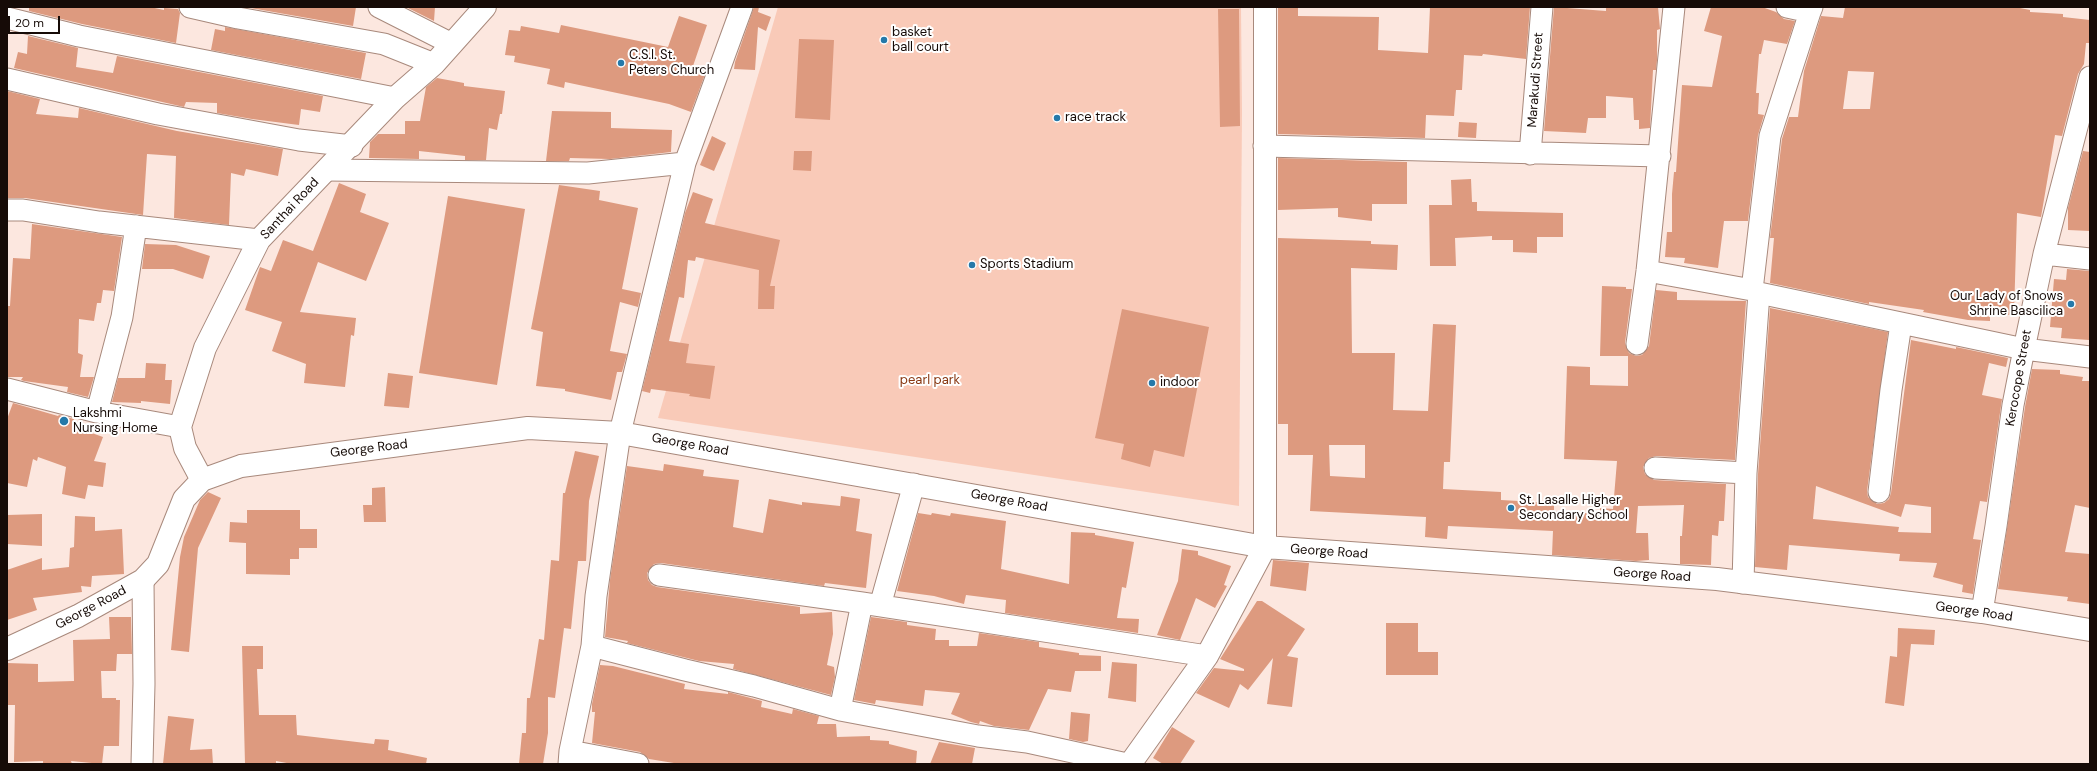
<!DOCTYPE html>
<html>
<head>
<meta charset="utf-8">
<style>
	body { margin:0 }
	#map { position:relative; width:2097px; height:771px; overflow:hidden; background:#fce7df; font-family:"DM Sans",sans-serif }
	canvas { display:block }
	.frame { position:absolute; inset:0; border:8px solid #160b07; pointer-events:none }
	.scale { position:absolute; left:8px; top:16px; width:52px; height:18px; box-sizing:border-box; border:2px solid #160b07; border-top:0; padding-left:5px; font-size:12px; line-height:14px; white-space:nowrap; color:#160b07; -webkit-text-stroke:3px #fff; paint-order:stroke }
</style>
</head>
<body>
<div id="map">
<canvas width="2097" height="771"></canvas>
<div class="frame"></div>
<div class="scale">20 m</div>
</div>
<script>
const g = document.querySelector('canvas').getContext('2d');
g.lineJoin = 'round';
function fill(path, color) { g.fillStyle = color; g.fill(path, 'evenodd'); }
const shape = rows => new Path2D(rows.map(r => 'M' + r).join(''));
function stroke(path, color, width, dash) { g.strokeStyle = color; g.lineWidth = width; g.lineCap = dash ? 'butt' : 'round'; g.setLineDash(dash || []); g.stroke(path); }
function write(font, color, halo, rows, align = 'center') {
  g.font = font + ' "DM Sans",sans-serif'; g.lineWidth = 4; g.setLineDash([]); g.textBaseline = 'middle'; g.strokeStyle = halo; g.fillStyle = color; for (const [text, x, y, turn = 0] of rows) {
    g.save(); g.translate(x, y); g.rotate((+turn || 0) * Math.PI / 180); g.textAlign = isNaN(turn) ? turn : align; if (halo) g.strokeText(text, 0, 0); g.fillText(text, 0, 0); g.restore();
  }
}
const green = shape([
	[778,7,1241,7,1242,112,1239,506,658,418]
]);
const building = shape([
	[29,7,150,7,164,10,164,8,178,9,180,13,176,43,82,24,29,11],
	[245,7,356,7,353,26],
	[406,7,435,7,434,21],
	[754,7,759,7,758,12,771,17,766,31,758,27,755,70,734,69,735,62],
	[1278,7,1298,7,1298,16,1379,17,1378,50,1428,53,1430,7,1530,7,1526,59,1483,54,1482,56,1464,55,1462,90,1456,90,1454,116,1426,115,1425,138,1278,134],
	[1554,7,1606,11,1606,8,1658,7,1660,29,1657,30,1657,60,1656,70,1653,70,1650,128,1639,129,1639,120,1634,120,1633,98,1606,96,1606,118,1588,118,1586,133,1544,131],
	[1711,7,1762,7,1776,12,1784,19,1795,21,1787,44,1764,40,1761,54,1759,54,1756,93,1759,93,1758,114,1764,115,1758,135,1748,221,1724,221,1718,268,1684,263,1685,258,1665,257,1667,232,1672,232,1672,194,1674,172,1676,172,1682,85,1712,87,1722,36,1704,31],
	[1845,7,2015,7,2030,10,2030,12,2063,14,2063,17,2090,20,2090,43,2086,43,2084,64,2078,74,2062,136,2055,135,2041,217,2017,213,2014,315,1990,314,1990,321,1968,320,1923,312,1924,310,1869,302,1869,304,1770,283,1774,238,1770,238,1782,139,1789,117,1798,117,1804,71,1821,16,1843,18],
	[1848,71,1874,72,1870,109,1843,109],
	[1218,9,1239,9,1240,126,1220,127],
	[679,16,707,25,693,66,707,69,691,112,669,104,565,82,564,88,547,84,550,69,514,62,515,56,505,55,509,30,520,31,521,26,559,33,561,25,668,47],
	[225,27,366,53,361,79,211,50,215,29,225,31],
	[28,36,78,48,76,67,113,73,117,56,323,96,320,112,301,109,299,125,252,119,217,113,217,103,186,102,184,107,14,68,18,52,27,54],
	[799,39,834,40,830,120,795,118],
	[437,78,464,83,464,86,505,91,502,114,500,114,497,130,489,128,486,160,465,160,465,156,419,151,419,159,369,158,370,142,378,134,405,134,405,121,420,121,426,87],
	[7,91,40,99,36,114,78,118,79,108,177,131,283,149,278,176,246,169,244,176,231,173,229,225,174,218,176,156,147,154,143,215,25,198,7,198],
	[552,111,611,112,611,128,672,130,671,152,610,159,570,158,569,161,546,161],
	[1459,122,1477,123,1476,138,1458,137],
	[712,136,726,143,714,171,700,165],
	[794,151,812,151,811,171,793,170],
	[2083,151,2090,152,2090,231,2068,230,2068,208],
	[1278,158,1407,162,1407,204,1372,204,1372,221,1338,217,1338,208,1278,210],
	[1471,179,1472,202,1477,202,1477,211,1563,213,1563,237,1537,237,1537,253,1513,252,1513,240,1492,240,1492,236,1455,238,1456,266,1430,266,1429,205,1452,205,1451,180],
	[339,183,366,194,360,212,389,223,366,281,318,262,300,312,356,318,354,336,351,335,345,387,304,383,306,364,272,351,282,322,245,310,260,267,271,271,283,240,313,251],
	[559,185,600,191,599,200,638,208,622,289,641,293,638,307,620,302,610,351,627,354,622,372,617,372,611,400,565,391,565,389,536,386,543,332,531,329],
	[693,192,713,199,705,223,780,240,770,286,775,286,774,309,758,309,759,270,696,257,695,261,688,260,684,298,679,297,669,341,689,344,686,363,715,366,710,399,689,396,690,394,651,389,650,393,642,391,685,213],
	[448,196,525,209,497,385,419,373],
	[32,224,122,237,114,291,103,290,101,303,97,303,94,321,79,319,78,353,83,355,80,377,94,377,88,397,67,392,68,387,24,381,21,380,23,377,7,377,7,306,10,306,13,258,30,259],
	[1278,238,1371,241,1371,244,1398,245,1397,270,1351,268,1352,353,1395,353,1393,410,1428,411,1433,324,1456,325,1450,462,1444,462,1443,489,1501,492,1501,500,1554,503,1554,511,1600,514,1600,508,1613,509,1617,461,1564,459,1567,366,1590,367,1590,385,1628,386,1628,356,1600,356,1602,286,1626,287,1626,289,1632,289,1625,343,1629,353,1636,356,1642,355,1649,346,1656,290,1677,292,1677,300,1746,301,1735,460,1656,456,1649,458,1643,467,1645,474,1654,480,1726,484,1724,521,1719,521,1718,536,1712,535,1711,565,1680,564,1680,536,1682,536,1684,505,1638,506,1636,533,1648,533,1649,560,1636,561,1552,555,1553,531,1448,526,1447,539,1425,537,1426,517,1310,511,1313,455,1288,455,1288,424,1278,424],
	[1329,445,1365,445,1365,478,1330,476],
	[145,244,176,245,210,256,203,279,173,269,142,269],
	[2067,269,2090,271,2089,340,2061,338,2062,328,2050,327,2054,279,2066,280],
	[1770,308,1888,332,1867,491,1868,497,1877,504,1884,503,1889,499,1891,493,1911,340,1956,349,1956,347,2008,358,2006,367,1989,363,1982,395,2002,399,1987,502,1980,501,1973,539,1981,540,1973,594,1962,592,1963,585,1933,577,1937,563,1899,561,1900,554,1789,545,1787,570,1755,567,1758,474],
	[1816,486,1901,517,1905,504,1931,507,1931,533,1898,532,1899,527,1813,519],
	[1122,309,1209,327,1184,457,1154,450,1150,467,1121,459,1124,444,1095,438],
	[146,363,166,364,165,380,172,380,170,404,141,401,141,403,112,402,118,378,145,378],
	[2032,369,2060,370,2060,374,2083,377,2082,381,2090,381,2090,508,2075,505,2065,552,2090,554,2090,604,2067,601,2068,597,1998,589,2025,407],
	[388,373,413,376,409,408,384,406],
	[13,403,58,416,59,415,74,419,72,426,103,437,94,461,106,463,103,487,88,485,85,499,62,494,66,467,38,457,37,461,33,459,27,487,7,483,7,419],
	[575,451,599,456,589,501,586,561,578,561,571,629,564,628,555,698,548,697,548,733,543,764,519,764,522,733,526,733,527,698,530,698,539,639,544,640,551,560,559,561,563,493,565,493],
	[664,464,704,470,703,476,739,480,733,527,763,533,769,499,802,505,802,502,840,506,841,496,860,499,856,531,872,534,866,588,825,583,824,586,661,563,654,564,647,573,648,580,652,585,657,587,800,607,800,614,832,612,833,634,827,665,834,667,835,677,831,695,733,669,734,664,699,661,627,643,628,641,605,637,610,580,627,466,663,471],
	[385,487,386,522,364,522,363,505,372,505,372,488],
	[208,492,221,498,198,548,189,652,171,650,180,557,184,537,200,500],
	[247,510,300,510,300,529,317,529,317,548,299,548,299,559,290,559,290,575,246,574,246,543,229,542,230,522,247,523],
	[918,513,931,515,932,513,950,516,951,513,1006,521,1001,569,1069,584,1071,532,1095,533,1095,535,1134,542,1126,588,1122,587,1117,618,1139,619,1138,633,1005,613,1006,600,966,595,964,604,934,596,897,591],
	[42,514,42,546,7,544,7,515],
	[75,516,95,517,95,531,122,529,124,574,92,576,91,587,81,586,82,592,33,598,37,610,7,620,7,570,42,558,42,570,69,567,70,548,74,547],
	[1182,549,1198,551,1198,555,1231,566,1224,585,1227,586,1215,608,1196,598,1180,640,1157,635,1178,581],
	[1273,560,1309,563,1306,591,1270,586],
	[1257,601,1262,601,1305,629,1287,656,1298,658,1292,707,1267,704,1273,658,1248,690,1240,684,1229,708,1196,693,1214,668,1244,671,1244,669,1220,659],
	[109,617,131,617,132,654,117,654,116,671,101,671,102,698,116,698,116,700,120,700,119,746,104,746,102,764,71,761,72,764,43,764,43,761,14,762,15,705,7,705,7,663,38,664,38,682,74,681,73,640,110,639],
	[871,617,907,622,907,625,936,629,935,640,949,640,949,646,977,646,979,633,1039,642,1039,647,1079,653,1079,655,1101,656,1101,671,1075,671,1071,692,1048,689,1029,730,994,726,980,721,979,724,971,722,951,714,960,693,925,690,923,706,876,700,875,704,854,700],
	[1386,623,1418,623,1418,652,1438,652,1438,675,1386,675],
	[1898,628,1935,630,1934,645,1911,644,1904,706,1885,703,1890,656,1897,657],
	[242,646,263,646,263,669,257,669,259,715,296,715,297,735,374,744,375,739,389,740,388,750,427,758,426,764,292,764,276,761,276,764,245,764],
	[1112,662,1137,664,1136,702,1108,698],
	[600,665,613,666,685,684,684,689,728,694,728,692,762,701,761,707,792,714,793,709,819,716,817,724,836,724,837,737,870,736,870,740,889,741,889,744,917,751,916,764,680,764,649,759,640,752,592,743,595,712,592,712,592,704],
	[1071,712,1090,714,1088,741,1083,742,1069,739],
	[168,716,194,719,190,750,212,749,213,764,163,764],
	[1172,727,1195,741,1180,764,1163,764,1153,758],
	[939,742,975,748,972,764,930,764]
]);
const street = shape([
	[190,7,238,18,384,44,434,64],
	[379,7,452,44],
	[1787,7,1810,12,1812,7],
	[7,18,79,36,395,98],
	[7,79,158,114,299,140,352,146],
	[1264,146,1660,156],
	[1530,154,1542,7],
	[326,170,588,173,685,163],
	[7,210,23,210,99,222,259,240],
	[2044,254,2090,259],
	[1647,271,1752,290,1759,293,2024,349,2090,357],
	[1752,290,1770,136,1810,12],
	[1637,344,1647,271,1674,7],
	[7,389,97,412,180,427],
	[97,412,122,317,136,226],
	[1655,468,1746,473],
	[1879,492,1891,390,1901,324],
	[659,575,862,603,1207,656],
	[1743,583,1746,473,1759,293],
	[880,606,914,484],
	[1982,612,1996,526,2013,405,2024,349,2044,254,2090,77],
	[592,646,685,670,754,686,840,710,978,736,1027,742,1127,764],
	[840,710,862,603],
	[570,751,638,764],
	[142,764,144,684,143,580],
	[569,764,570,751,592,646,596,596,620,433,685,163,742,7]
]);
const secondary = shape([
	[202,480,185,448,180,427,205,348,259,240,395,98,434,64,485,7],
	[7,649,78,616,143,580,158,564,184,499,202,480,241,466,528,428,620,433,1265,547,1717,579,1982,612,2090,630],
	[1130,764,1207,656,1265,547,1265,7]
]);
const markers = [
	[884,40,4,"#2579a9"],
	[621,63,4,"#2579a9"],
	[1057,118,4,"#2579a9"],
	[972,265,4,"#2579a9"],
	[2071,304,4,"#2579a9"],
	[1152,383,4,"#2579a9"],
	[64,421,5,"#2579a9"],
	[1511,508,4,"#2579a9"]
];
const poiNames = [
	["basket",892,33],
	["ball court",892,48],
	["C.S.I. St.",629,56],
	["Peters Church",629,71],
	["race track",1065,118],
	["Sports Stadium",980,265],
	["Our Lady of Snows",2063,297,"right"],
	["Shrine Bascilica",2063,312,"right"],
	["indoor",1160,383],
	["Lakshmi",73,414],
	["Nursing Home",73,429],
	["St. Lasalle Higher",1519,501],
	["Secondary School",1519,516]
];
const streetNames = [
	["Marakudi Street",1536,80,-86],
	["Santhai Road",290,209,-47],
	["Kerocope Street",2019,378,-80],
	["George Road",690,445,10],
	["George Road",369,449,-7],
	["George Road",1009,501,10],
	["George Road",1329,552,4],
	["George Road",1652,575,4],
	["George Road",91,608,-28],
	["George Road",1974,612,8]
];
const parkNames = [
	["pearl park",930,381]
];
fill(green, '#f9cab8');
fill(building, '#dd9a7f');
stroke(street, '#a8897c', 23);
stroke(secondary, '#a8897c', 24);
stroke(street, '#fff', 21);
stroke(secondary, '#fff', 22);
for (const [x, y, r, color] of markers) { const dot = new Path2D(); dot.arc(x, y, r, 0, 2 * Math.PI); g.fillStyle = color; g.fill(dot); stroke(dot, '#fff', 1.5); }
write('13px', '#160b07', '#fff', poiNames, 'left');
write('13px', '#160b07', '#fff', streetNames);
write('13px', '#893913', '#fff', parkNames);
</script>
</body>
</html>
